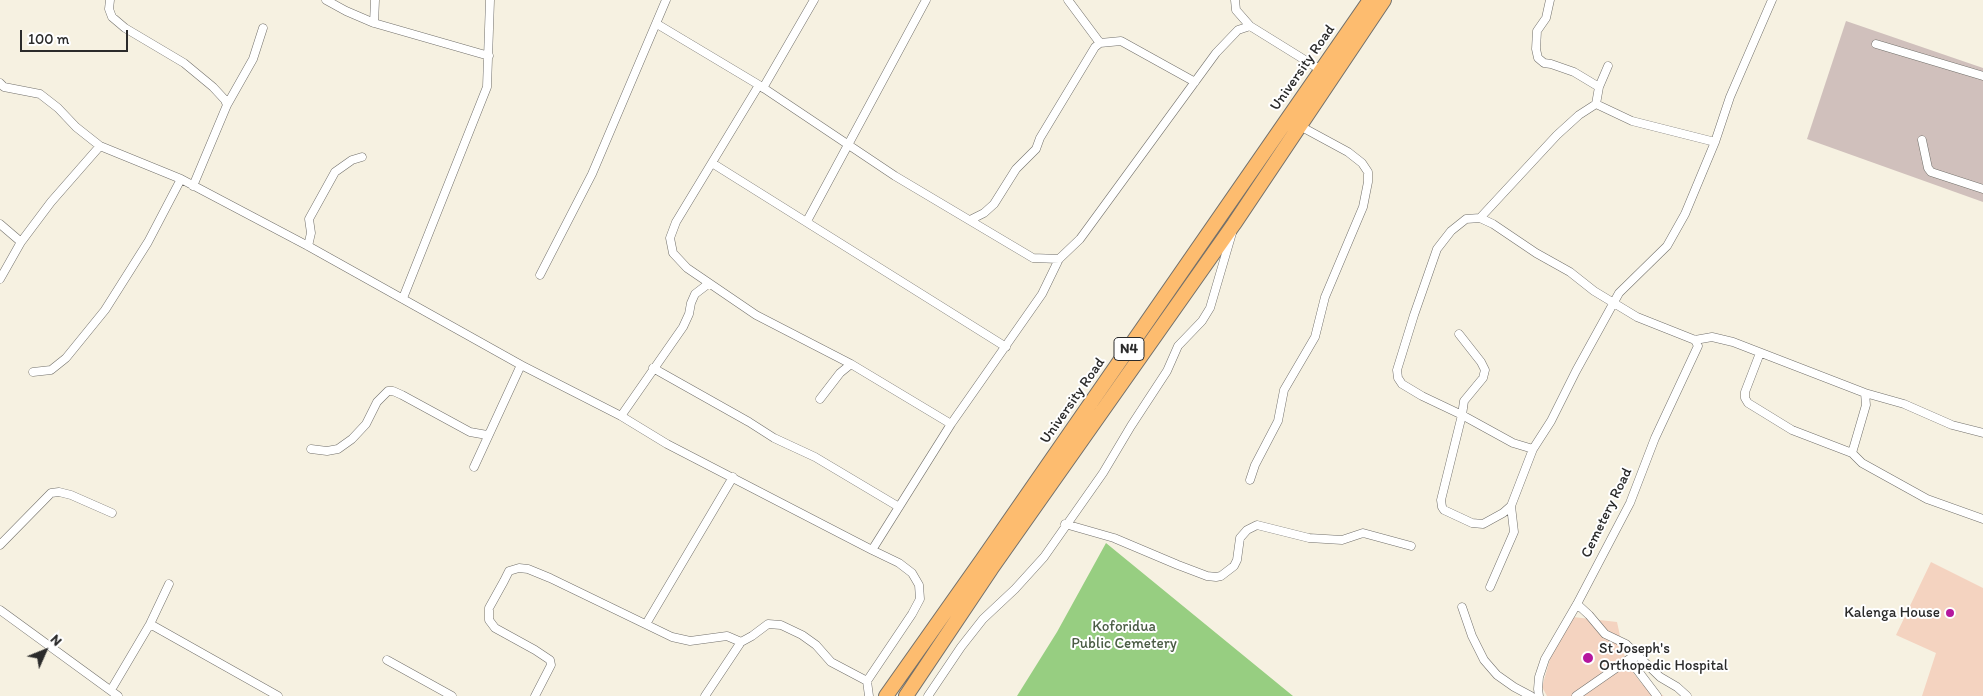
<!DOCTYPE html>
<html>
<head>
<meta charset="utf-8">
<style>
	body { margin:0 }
	#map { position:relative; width:1983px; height:696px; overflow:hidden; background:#f6f1e1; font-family:Itim,sans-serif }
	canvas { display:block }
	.north { position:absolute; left:20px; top:626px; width:50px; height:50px; -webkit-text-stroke:4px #fff; paint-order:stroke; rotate:46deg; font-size:14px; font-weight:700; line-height:20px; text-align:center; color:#2b2b2b }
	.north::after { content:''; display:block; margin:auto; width:18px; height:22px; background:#2b2b2b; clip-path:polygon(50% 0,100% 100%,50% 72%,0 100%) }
	.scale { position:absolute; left:20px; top:30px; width:108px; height:22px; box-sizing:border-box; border:2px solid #2b2b2b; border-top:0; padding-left:6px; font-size:15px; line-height:18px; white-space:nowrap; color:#2b2b2b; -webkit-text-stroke:4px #fff; paint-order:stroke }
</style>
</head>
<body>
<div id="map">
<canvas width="1983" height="696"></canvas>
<div class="north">N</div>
<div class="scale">100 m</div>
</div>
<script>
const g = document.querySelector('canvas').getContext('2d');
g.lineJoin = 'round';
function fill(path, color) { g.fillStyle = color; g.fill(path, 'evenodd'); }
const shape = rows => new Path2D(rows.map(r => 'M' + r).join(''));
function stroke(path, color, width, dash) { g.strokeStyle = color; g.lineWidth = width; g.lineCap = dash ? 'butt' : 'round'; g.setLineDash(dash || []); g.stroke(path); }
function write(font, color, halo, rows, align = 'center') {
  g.font = font + ' Itim,sans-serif'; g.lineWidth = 4; g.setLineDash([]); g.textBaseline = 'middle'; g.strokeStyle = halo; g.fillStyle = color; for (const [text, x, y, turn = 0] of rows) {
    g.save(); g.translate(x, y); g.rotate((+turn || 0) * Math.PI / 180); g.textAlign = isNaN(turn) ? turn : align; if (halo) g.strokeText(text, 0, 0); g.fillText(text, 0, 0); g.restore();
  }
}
const built = shape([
	[1931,562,1983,588,1983,696,1922,696,1936,653,1896,635],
	[1573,617,1617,622,1626,663,1642,684,1664,696,1547,696,1542,687,1552,652]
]);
const industrial = shape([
	[1846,21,1983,68,1983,202,1807,139]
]);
const green = shape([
	[1106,543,1293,696,1017,696,1057,632]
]);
const minor = shape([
	[110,0,109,9,112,17,125,28,184,63,213,87,225,100,227,105,193,186],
	[326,0,346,11,374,23,489,56],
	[1068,0,1100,43],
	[1235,0,1236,10,1250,26],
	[1550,0,1546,18,1537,31,1536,49,1538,58,1544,63,1551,64,1574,72,1599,87],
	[374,23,375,0],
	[657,24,759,85,895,176,1033,258,1059,259],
	[1876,44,1983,76],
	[0,83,4,87,40,94,58,108,76,127,100,146],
	[759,85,676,222,670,238,673,253,687,268,756,315,851,364,951,424],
	[763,88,814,0],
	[1596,104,1599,87,1608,66],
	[227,105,253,59,263,28],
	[1922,140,1928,168,1931,172,1983,189],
	[1715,142,1632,121,1596,104,1579,115,1557,135,1480,218,1493,224,1536,253,1570,272,1594,291,1637,317,1695,340,1712,337,1733,342,1865,393,1866,405,1852,453],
	[712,163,1006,347],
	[1480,218,1466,219,1451,231,1437,249,1414,315,1397,370,1398,378,1402,384,1422,396,1462,415,1513,443,1533,449,1551,421,1576,371,1619,293,1667,246,1685,214,1715,142,1730,97,1772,0],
	[970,220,984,213,994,204,1016,169,1036,149,1040,138,1095,47,1100,43,1121,41,1195,82],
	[807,221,926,0],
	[0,224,21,242],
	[308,246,311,233,309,219,335,172,352,160,362,157],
	[540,275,592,174,666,0],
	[0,279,21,242,51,202,100,146,181,179,308,246,521,365,621,416,667,444,872,550,951,424,1042,294,1059,259,1080,239,1216,53,1238,30,1250,26,1321,70],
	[403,298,487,87,490,0],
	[1459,334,1481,362,1485,370,1483,378,1464,401,1462,415,1441,500,1442,507,1444,510,1472,523,1483,524,1503,513,1511,506,1533,449],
	[1760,353,1745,392,1745,398,1748,403,1792,430,1852,453,1862,463,1927,499,1983,519],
	[653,368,749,422,774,438,815,457,899,507],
	[33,372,51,370,66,358,105,310,148,242,181,179],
	[1865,393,1904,404,1952,425,1983,433],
	[820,399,840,373,851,364],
	[621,416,683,327,689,314,691,303,695,294,708,284],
	[311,449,327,451,338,449,352,439,366,424,377,402,388,391,393,391,402,395,470,432,487,435],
	[474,467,521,365],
	[1250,480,1255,465,1278,421,1284,390,1315,337,1325,297,1363,207,1368,182,1368,172,1362,163,1348,152,1300,126],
	[1065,524,1114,538,1178,565,1207,576,1216,577,1221,576,1234,566,1237,560,1240,538,1247,530,1257,525,1309,538,1342,540,1363,533,1411,546],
	[0,545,51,493,59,492,71,495,112,513],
	[1490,587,1514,532,1511,506],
	[1577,604,1589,615,1605,634,1626,644,1660,677,1677,687,1687,696],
	[1462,607,1472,636,1484,660,1497,675,1514,687,1531,696],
	[0,610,118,696],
	[150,624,278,696],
	[646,624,733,477],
	[1635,655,1632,663,1657,696],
	[387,660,452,696],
	[111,690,150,624,169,584],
	[535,696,551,665,550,660,535,650,495,628,489,620,489,608,504,581,509,571,519,568,528,569,550,578,672,637,690,641,727,636,741,642,752,636,768,624,781,625,802,635,816,645,831,662,867,681],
	[705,696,741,642],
	[869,696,867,681,912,614,920,599,919,585,912,573,899,563,872,550],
	[928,696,961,647,983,619,1015,589,1044,557,1103,473,1131,426,1167,371,1178,346,1202,321,1210,308,1232,233],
	[1539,696,1538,689,1539,677,1545,659,1577,604,1630,503,1655,438,1698,346,1695,340],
	[1576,696,1635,655]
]);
const trunk = shape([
	[886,696,982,560,1370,0],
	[906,696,991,569,1234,224,1384,0]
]);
const markers = [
	[1950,613,5,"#b5179e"],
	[1588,658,6,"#b5179e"]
];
const shields = [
	[1129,349,30]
];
const shieldNames = [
	["N4",1129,349]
];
const streetNames = [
	["University Road",1303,68,-55],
	["University Road",1073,401,-55],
	["Cemetery Road",1607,513,-64]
];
const poiNames = [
	["Kalenga House",1940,613],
	["St Joseph's",1599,649,"left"],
	["Orthopedic Hospital",1599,666,"left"]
];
const parkNames = [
	["Koforidua",1124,627],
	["Public Cemetery",1124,644]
];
fill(built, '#f4d3c0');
fill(industrial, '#d0c0bc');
fill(green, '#97ce81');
stroke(minor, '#72706b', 9);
stroke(trunk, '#72706b', 16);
stroke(minor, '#fff', 8);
stroke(trunk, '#fdbc6f', 14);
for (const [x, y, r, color] of markers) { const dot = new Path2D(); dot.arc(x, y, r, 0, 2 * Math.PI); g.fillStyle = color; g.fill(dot); stroke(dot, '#fff', 2); }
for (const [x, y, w] of shields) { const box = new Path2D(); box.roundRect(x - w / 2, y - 11.5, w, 23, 4); g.fillStyle = '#fff'; g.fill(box); stroke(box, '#2b2b2b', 1); }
write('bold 14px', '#2b2b2b', null, shieldNames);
write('15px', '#2b2b2b', '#fff', streetNames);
write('15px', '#2b2b2b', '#fff', poiNames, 'right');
write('15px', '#4b5c45', '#fff', parkNames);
</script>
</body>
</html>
